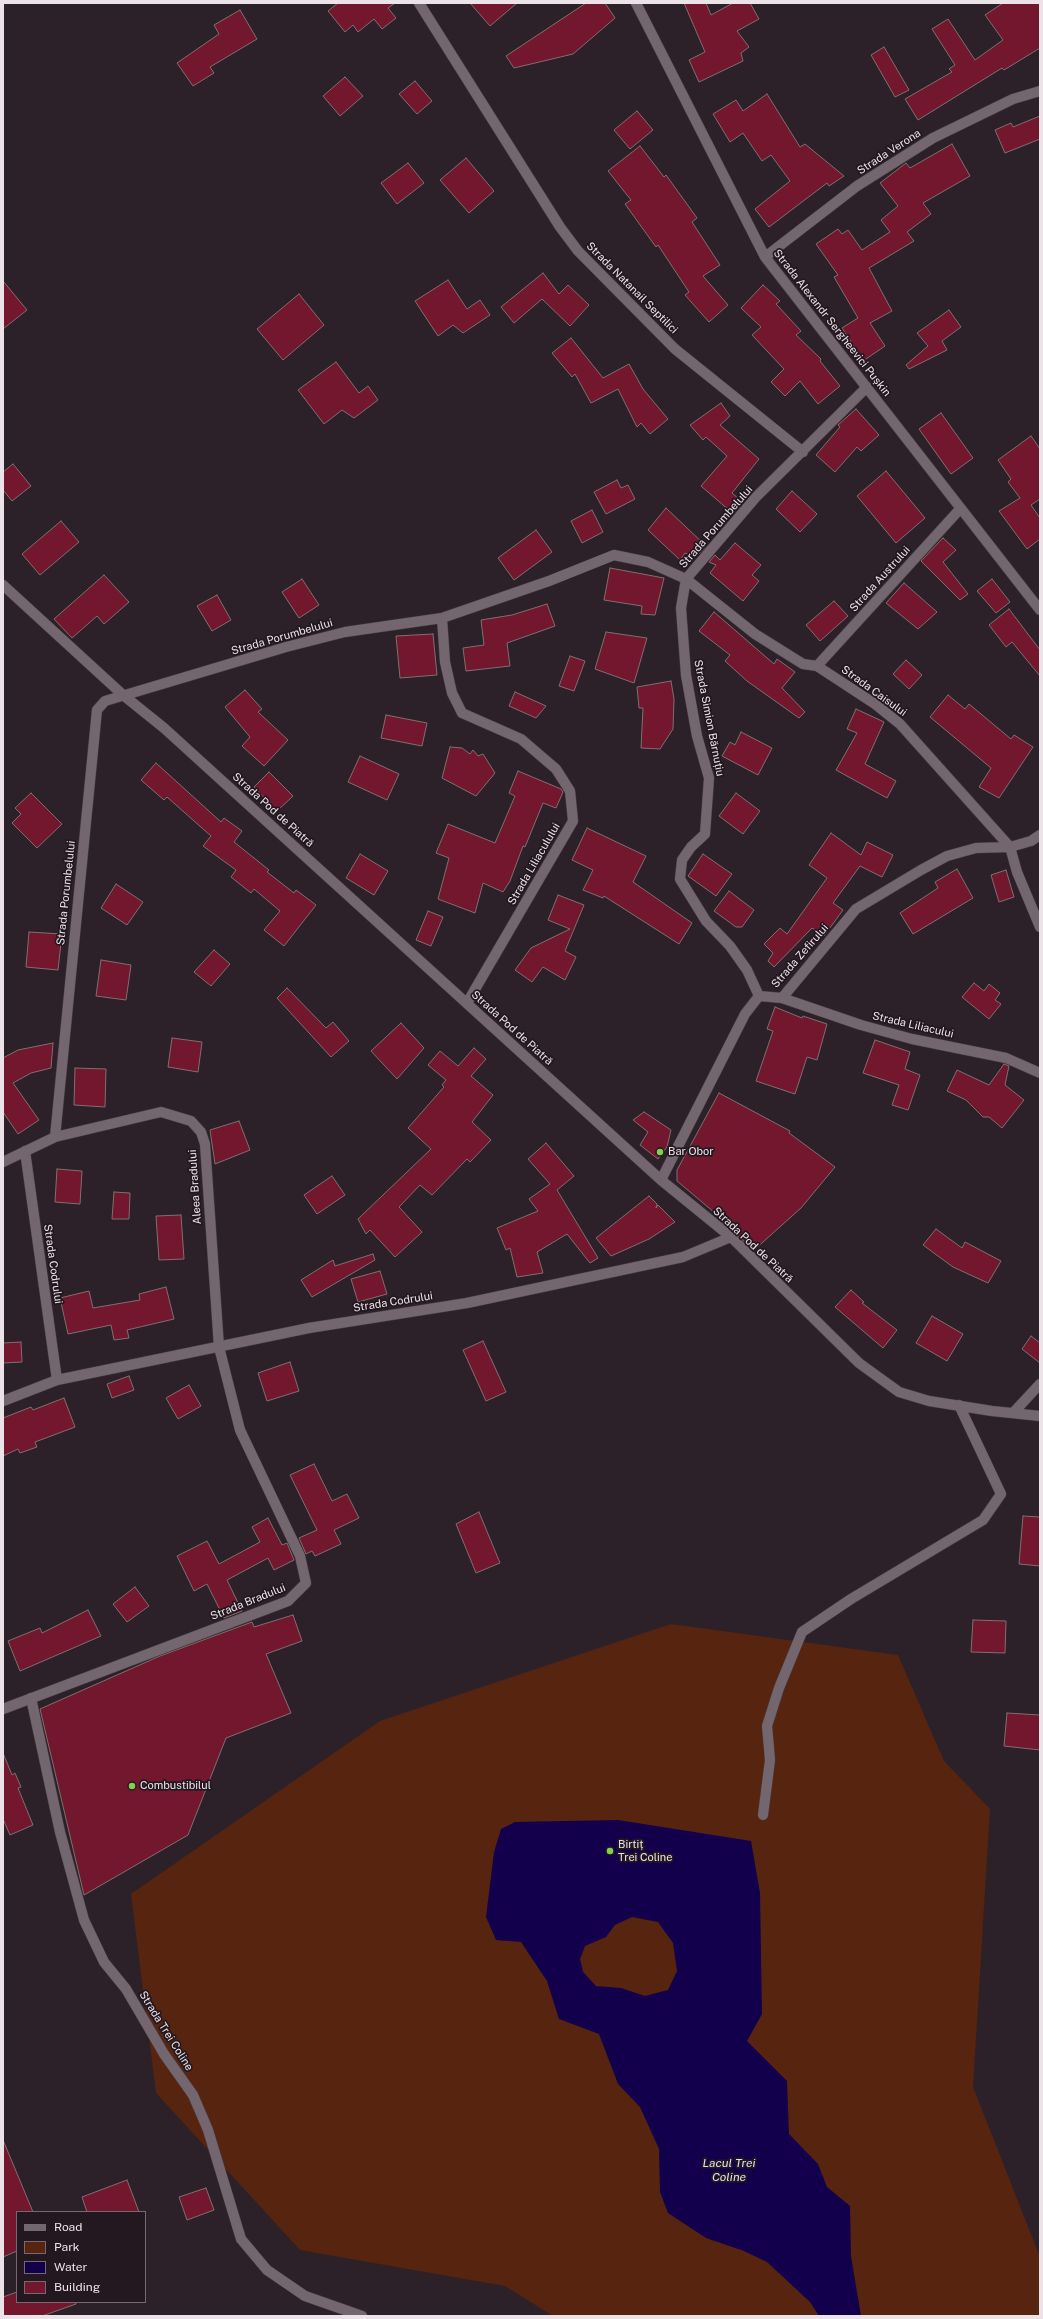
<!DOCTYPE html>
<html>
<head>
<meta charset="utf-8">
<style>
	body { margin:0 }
	#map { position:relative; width:1043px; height:2319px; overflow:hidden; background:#2c2128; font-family:"Public Sans",sans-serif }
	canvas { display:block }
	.frame { position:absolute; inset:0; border:4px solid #ebe3e8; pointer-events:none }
	.legend { position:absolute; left:16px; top:2211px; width:130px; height:92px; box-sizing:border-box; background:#23181f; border:1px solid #73696f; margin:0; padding:5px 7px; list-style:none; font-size:12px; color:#ebe3e8 }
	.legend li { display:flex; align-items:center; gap:8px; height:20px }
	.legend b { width:20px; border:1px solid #73696f }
</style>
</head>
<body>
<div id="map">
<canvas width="1043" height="2319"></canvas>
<div class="frame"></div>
<ul class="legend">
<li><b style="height:5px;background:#73666e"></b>Road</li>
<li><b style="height:11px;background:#57240f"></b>Park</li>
<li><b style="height:11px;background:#12004c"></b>Water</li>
<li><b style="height:11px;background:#72172e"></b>Building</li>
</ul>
</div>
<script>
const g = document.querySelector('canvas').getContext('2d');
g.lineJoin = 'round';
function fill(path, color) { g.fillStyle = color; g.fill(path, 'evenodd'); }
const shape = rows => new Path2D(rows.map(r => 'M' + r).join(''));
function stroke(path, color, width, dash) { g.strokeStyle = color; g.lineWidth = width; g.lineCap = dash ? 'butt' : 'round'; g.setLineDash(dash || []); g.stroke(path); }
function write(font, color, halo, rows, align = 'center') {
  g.font = font + ' "Public Sans",sans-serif'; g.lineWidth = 3.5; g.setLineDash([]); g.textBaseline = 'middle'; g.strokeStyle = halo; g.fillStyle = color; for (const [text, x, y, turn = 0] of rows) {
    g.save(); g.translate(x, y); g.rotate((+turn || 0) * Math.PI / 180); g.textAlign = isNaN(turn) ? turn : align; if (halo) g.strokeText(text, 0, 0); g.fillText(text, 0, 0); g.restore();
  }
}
const green = shape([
	[671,1624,898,1655,944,1761,990,1809,973,2087,1040,2257,1040,2316,553,2316,505,2286,300,2250,156,2093,131,1894,380,1721]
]);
const water = shape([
	[618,1820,751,1841,760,1893,762,2014,747,2041,787,2081,789,2134,818,2164,827,2187,850,2206,851,2256,861,2316,819,2316,810,2302,767,2262,744,2251,706,2238,668,2213,660,2192,659,2149,640,2107,618,2084,599,2034,559,2019,547,1981,521,1942,496,1940,486,1917,494,1852,501,1829,515,1822],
	[632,1917,658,1922,673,1943,677,1971,668,1990,645,1996,621,1988,596,1986,583,1972,580,1959,585,1946,606,1937,615,1925]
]);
const building = shape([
	[338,3,395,3,388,8,396,18,382,29,374,19,358,32,353,25,345,32,328,11,338,3],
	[470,3,517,3,490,26,470,3],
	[586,3,605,3,615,18,573,54,514,68,506,56,586,3],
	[684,3,706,3,711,15,733,3,750,3,759,19,737,31,749,47,741,53,743,61,699,82,689,60,705,52,684,3],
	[1003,3,1040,3,1040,48,1004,70,1002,68,918,120,905,99,952,72,949,69,955,65,932,29,948,19,975,60,1003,40,985,15,1003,3],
	[240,10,257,39,210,67,214,73,193,86,177,63,219,34,214,25,240,10],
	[884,47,909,90,895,97,871,55,884,47],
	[345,77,363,96,340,116,323,96,345,77],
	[415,81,432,101,417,114,399,94,415,81],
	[767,94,800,147,805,144,844,176,829,186,827,183,769,227,755,209,790,181,771,155,762,161,743,133,730,142,713,114,736,100,743,111,767,94],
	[637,111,653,130,630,149,614,130,637,111],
	[1040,116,1040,139,1005,153,995,130,1011,123,1013,127,1040,116],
	[952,144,970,176,923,203,931,214,907,232,914,241,869,268,892,311,870,323,885,346,863,361,842,328,858,318,834,277,838,275,816,244,838,229,842,234,848,230,862,250,890,232,881,220,898,206,880,183,906,163,910,168,952,144],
	[640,146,664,177,666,175,697,218,692,222,720,265,703,276,728,305,709,322,685,295,689,292,658,245,656,247,625,204,631,200,608,171,640,146],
	[466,158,494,191,469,213,440,180,466,158],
	[408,163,424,183,397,204,381,183,408,163],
	[543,273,559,294,568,285,589,305,570,326,542,299,514,323,501,307,543,273],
	[448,280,467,309,480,300,490,315,463,333,453,325,438,336,415,301,448,280],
	[3,281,27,310,3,329,3,281],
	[763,285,780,301,776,304,801,331,796,335,821,359,820,361,840,386,818,404,800,381,785,396,771,382,784,369,752,335,761,327,741,308,763,285],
	[299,294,324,325,283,360,257,329,299,294],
	[949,310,961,327,942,341,947,350,909,369,906,365,928,346,917,333,949,310],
	[571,338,603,378,629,364,643,389,668,419,650,434,641,423,637,427,618,389,591,403,575,374,572,377,552,353,571,338],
	[336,362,359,393,368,386,378,400,354,418,342,410,324,424,298,390,336,362],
	[721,403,730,416,720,425,759,459,732,493,739,499,730,511,701,486,727,456,706,437,703,440,690,425,721,403],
	[856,409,879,435,861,451,857,447,835,472,816,455,840,427,838,425,856,409],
	[941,413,973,458,951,474,919,429,941,413],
	[1031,436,1040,449,1040,499,1031,505,1040,518,1040,539,1027,549,999,511,1020,498,1008,482,1011,479,998,460,1031,436],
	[13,464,31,486,12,501,3,490,3,472,13,464],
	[886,471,925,518,896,543,857,496,886,471],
	[617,480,621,488,628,485,635,499,606,514,594,492,617,480],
	[792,491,817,514,800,532,776,509,792,491],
	[666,508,706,546,696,557,685,553,680,560,648,530,666,508],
	[592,510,603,532,582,543,571,521,592,510],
	[61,521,79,542,40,575,22,554,61,521],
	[536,530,552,552,514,580,498,558,536,530],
	[943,538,956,550,943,562,968,594,960,600,921,561,943,538],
	[735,543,761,565,752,575,759,581,743,601,710,573,716,565,709,562,715,555,720,560,735,543],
	[610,568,664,578,655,615,641,614,642,606,604,600,610,568],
	[104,575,129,602,104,624,97,616,72,638,54,619,104,575],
	[302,579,319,605,299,618,282,592,302,579],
	[992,579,1010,602,996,613,977,591,992,579],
	[904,583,937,612,918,629,886,603,904,583],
	[217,595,231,620,212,631,197,606,217,595],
	[834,601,848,616,820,641,806,625,834,601],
	[547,604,555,626,507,643,510,666,466,671,463,648,484,645,481,620,512,615,547,604],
	[1009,609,1040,650,1040,676,1012,642,1006,647,989,625,1009,609],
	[714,612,774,664,777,659,795,672,782,688,805,712,799,718,747,681,725,661,730,655,699,631,714,612],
	[606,632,647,638,634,683,595,669,606,632],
	[433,634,437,675,400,678,396,636,433,634],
	[570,656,585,661,574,691,559,686,570,656],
	[906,660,922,675,909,689,893,674,906,660],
	[671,681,674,699,673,729,660,749,641,748,643,708,639,708,637,687,671,681],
	[245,690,262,709,258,712,288,740,264,766,242,746,250,737,225,707,245,690],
	[515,692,546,706,536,718,509,706,515,692],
	[948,695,965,709,969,704,1011,739,1014,735,1033,747,999,798,979,787,991,768,930,717,948,695],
	[856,709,884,722,865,764,896,781,887,798,836,770,857,733,847,729,856,709],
	[386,715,427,723,422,746,381,738,386,715],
	[741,732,772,748,758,775,722,756,730,742,735,745,741,732],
	[450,747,462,748,470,754,473,750,478,756,483,754,495,773,476,796,442,778,450,747],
	[360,756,399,774,387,800,348,782,360,756],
	[156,763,221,822,224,818,242,831,234,842,269,870,267,872,294,893,296,890,316,905,284,946,264,930,280,911,254,889,251,893,231,877,236,870,203,846,211,836,167,797,164,800,141,780,156,763],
	[518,771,561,789,563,792,556,808,543,803,525,847,523,846,510,881,503,892,483,883,475,913,438,899,449,858,436,853,448,824,495,843,515,796,509,793,518,771],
	[269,772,293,796,277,811,254,787,269,772],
	[31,793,62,824,37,848,12,823,21,814,15,808,31,793],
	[736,793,760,811,743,834,719,816,736,793],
	[587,828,646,856,633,882,692,923,679,944,604,896,603,898,583,890,593,870,572,860,587,828],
	[831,833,861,855,867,842,893,855,882,877,860,866,833,903,843,910,824,936,812,928,774,967,768,961,773,953,764,944,780,928,787,934,827,878,809,865,831,833],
	[360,854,388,871,374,895,346,878,360,854],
	[703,854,732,874,716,896,688,876,703,854],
	[957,869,973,898,913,934,900,913,938,888,935,882,957,869],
	[1006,870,1014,897,999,902,991,875,1006,870],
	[116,884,143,902,127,925,101,908,116,884],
	[729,891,754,910,742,927,736,927,714,911,729,891],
	[558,895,584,905,565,951,576,957,565,980,543,967,532,982,515,970,531,948,570,929,548,920,558,895],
	[428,911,443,917,431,946,416,940,428,911],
	[29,932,62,934,58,970,26,967,29,932],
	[214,950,230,964,211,986,194,972,214,950],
	[101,960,131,965,126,1000,96,996,101,960],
	[974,983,984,991,989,984,1000,993,995,1000,1001,1004,989,1019,962,997,974,983],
	[287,988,326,1028,333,1022,349,1041,331,1057,277,998,287,988],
	[775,1007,802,1018,803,1016,827,1024,817,1060,807,1057,795,1094,756,1081,773,1031,767,1029,775,1007],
	[401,1023,424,1048,397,1079,371,1051,401,1023],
	[172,1038,202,1042,198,1072,168,1067,172,1038],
	[875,1040,910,1052,905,1069,920,1075,908,1110,892,1105,899,1085,863,1073,875,1040],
	[53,1043,51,1068,31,1073,13,1083,39,1120,18,1134,3,1112,3,1058,18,1050,53,1043],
	[474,1048,486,1059,471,1076,493,1095,472,1122,491,1140,470,1162,467,1159,432,1195,420,1185,399,1207,422,1232,395,1257,370,1230,366,1234,358,1219,431,1149,408,1128,444,1087,442,1085,446,1080,428,1065,440,1051,458,1066,474,1048],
	[1004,1064,1009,1066,1005,1085,1024,1100,1002,1128,989,1117,983,1117,966,1100,947,1091,957,1070,989,1085,1004,1064],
	[75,1068,106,1069,105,1107,74,1105,75,1068],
	[719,1093,790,1131,789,1133,835,1167,801,1208,754,1250,719,1219,721,1218,677,1181,677,1170,719,1093],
	[644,1112,671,1130,667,1147,658,1159,640,1145,648,1132,633,1120,644,1112],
	[239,1121,250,1150,215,1164,210,1130,239,1121],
	[546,1143,574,1176,557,1190,598,1258,590,1263,567,1234,537,1252,543,1273,517,1277,510,1248,506,1250,497,1228,538,1211,529,1199,550,1184,528,1159,546,1143],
	[57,1169,82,1171,80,1204,55,1202,57,1169],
	[332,1176,345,1195,317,1214,304,1195,332,1176],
	[114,1192,130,1193,129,1219,112,1219,114,1192],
	[649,1196,657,1204,656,1208,658,1205,675,1222,649,1239,611,1256,596,1238,649,1196],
	[181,1215,184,1259,159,1260,156,1216,181,1215],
	[936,1229,962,1248,965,1242,1001,1261,988,1283,953,1267,923,1245,936,1229],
	[373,1254,375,1260,312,1297,301,1280,333,1260,335,1266,373,1254],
	[380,1271,387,1294,358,1302,351,1279,380,1271],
	[166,1287,174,1319,127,1330,129,1338,114,1340,111,1325,68,1334,60,1298,89,1291,93,1308,140,1300,139,1294,166,1287],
	[851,1290,864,1302,862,1303,897,1330,883,1348,835,1307,851,1290],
	[932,1316,963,1334,947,1361,916,1343,932,1316],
	[1031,1336,1040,1343,1040,1363,1022,1349,1031,1336],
	[483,1341,506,1392,486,1401,463,1350,483,1341],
	[21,1342,22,1362,3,1363,3,1343,21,1342],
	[290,1362,299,1391,267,1401,258,1373,290,1362],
	[129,1376,134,1390,112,1398,107,1384,129,1376],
	[189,1385,201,1406,178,1419,166,1398,189,1385],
	[64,1398,75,1427,35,1442,37,1447,20,1453,18,1449,3,1456,3,1418,31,1407,33,1410,64,1398],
	[314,1464,332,1501,347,1494,359,1518,334,1530,341,1544,315,1556,312,1551,306,1554,299,1538,317,1530,290,1475,314,1464],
	[479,1512,500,1563,476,1573,456,1524,479,1512],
	[1023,1516,1040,1517,1040,1566,1019,1564,1023,1516],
	[268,1518,282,1545,287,1543,294,1560,274,1570,268,1558,227,1580,242,1611,224,1618,207,1584,194,1591,177,1556,207,1541,219,1564,260,1542,252,1527,268,1518],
	[135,1587,149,1606,127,1622,113,1604,135,1587],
	[88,1610,101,1636,20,1671,8,1641,40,1628,42,1633,88,1610],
	[293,1615,302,1641,266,1654,291,1713,226,1738,188,1835,84,1895,40,1709,160,1656,252,1622,254,1627,293,1615],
	[973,1620,1006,1621,1005,1653,971,1652,973,1620],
	[1007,1713,1040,1715,1040,1750,1004,1746,1007,1713],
	[3,1753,12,1775,15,1773,21,1787,18,1788,33,1825,10,1835,3,1819,3,1753],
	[3,2140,33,2212,17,2212,17,2251,3,2257,3,2140],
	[127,2180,139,2212,87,2212,82,2197,127,2180],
	[206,2188,214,2210,187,2220,179,2197,206,2188],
	[17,2292,17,2302,75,2302,76,2304,42,2316,3,2316,3,2297,17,2292]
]);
const minor = shape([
	[419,3,560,227,578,251,675,349,803,452],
	[636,3,765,257,1040,610],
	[765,257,857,186,933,138,1013,99,1040,91],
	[3,585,123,695,164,728,661,1180,731,1237,859,1363,899,1392,929,1401,992,1411,1040,1416],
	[442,618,445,662,452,693,462,713,521,739,556,769,570,791,573,821,467,1003],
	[817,666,960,509],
	[759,996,747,970,730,946,706,921,680,879,682,860,691,847,705,834,709,778,697,736,686,675,681,608,686,579,756,497,867,387],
	[782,998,861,1025,912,1039,1006,1058,1040,1073],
	[25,1151,57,1380],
	[3,1162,55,1137,97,710,105,701,286,647,345,632,442,618,549,581,614,555,648,562,686,579,755,634,803,664,817,666,875,704,900,724,1010,847,1017,872,1040,927],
	[661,1180,745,1014,759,996,782,998,856,909,921,870,947,856,976,848,1010,847,1031,841,1040,835],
	[3,1401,57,1380,309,1328,467,1303,683,1257,731,1237],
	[1013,1413,1040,1384],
	[31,1698,60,1832,84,1920,104,1962,126,1989,164,2054,193,2095,208,2130,241,2239,267,2270,305,2296,362,2316],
	[3,1709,288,1601,306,1583,300,1556,240,1430,219,1347,205,1144,201,1132,191,1121,161,1112,55,1137],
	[763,1815,770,1760,767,1726,779,1688,802,1632,851,1599,983,1520,1001,1494,959,1405]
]);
const markers = [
	[660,1152,4,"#83d04e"],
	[132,1786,4,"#83d04e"],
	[610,1851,4,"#83d04e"]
];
const streetNames = [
	["Strada Verona",889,152,-33],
	["Strada Natanail Septilici",632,288,45],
	["Strada Alexandr Sergheevici Pușkin",832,323,52],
	["Strada Porumbelului",716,527,-49],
	["Strada Austrului",880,579,-48],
	["Strada Porumbelului",282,637,-16],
	["Strada Caisului",874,691,36],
	["Strada Simion Bărnuțiu",709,718,79],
	["Strada Pod de Piatră",273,810,42],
	["Strada Liliaculului",534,864,-60],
	["Strada Porumbelului",66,893,-84],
	["Strada Zefirului",800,956,-49],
	["Strada Liliacului",913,1025,13],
	["Strada Pod de Piatră",512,1028,42],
	["Aleea Bradului",195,1187,-94],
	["Strada Pod de Piatră",753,1245,43],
	["Strada Codrului",53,1264,82],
	["Strada Codrului",393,1302,-9],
	["Strada Bradului",248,1602,-22],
	["Strada Trei Coline",166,2031,58]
];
const poiNames = [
	["Bar Obor",668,1152],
	["Combustibilul",140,1786],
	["Birtiț",618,1845],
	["Trei Coline",618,1858]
];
const waterNames = [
	["Lacul Trei",729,2163],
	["Coline",729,2177]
];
fill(green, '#57240f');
fill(water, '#12004c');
fill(building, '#72172e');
stroke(building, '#806f71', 1);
stroke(minor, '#483f45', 11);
stroke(minor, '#73666e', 10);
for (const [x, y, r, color] of markers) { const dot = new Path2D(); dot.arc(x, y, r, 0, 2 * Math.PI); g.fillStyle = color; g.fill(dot); stroke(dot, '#23181f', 1.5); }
write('11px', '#ebe3e8', '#23181f', streetNames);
write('11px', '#ebe3e8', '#23181f', poiNames, 'left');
write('italic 12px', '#dce0f6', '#23181f', waterNames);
</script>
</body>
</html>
